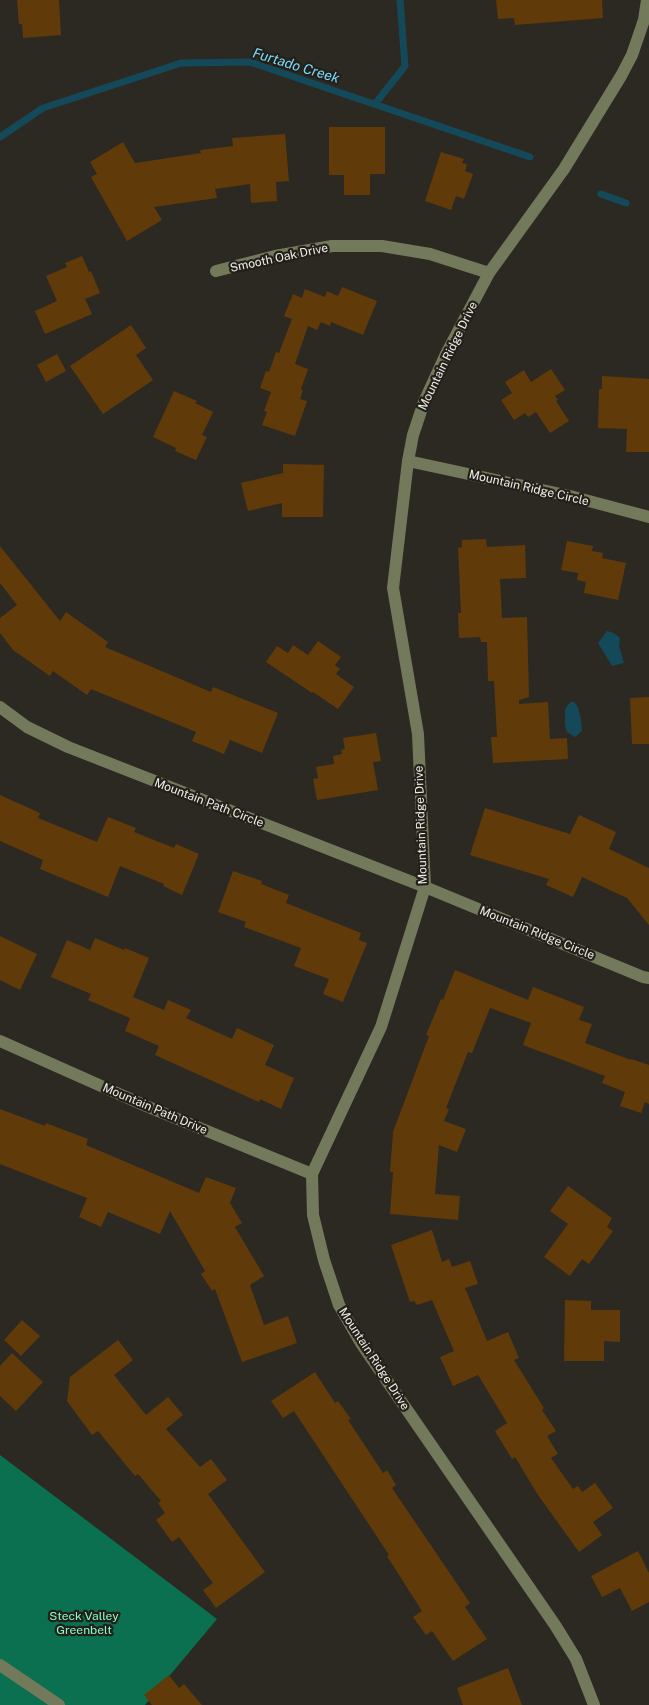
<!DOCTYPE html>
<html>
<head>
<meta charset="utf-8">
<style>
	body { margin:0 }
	canvas { display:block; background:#2c2822 }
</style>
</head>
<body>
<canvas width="649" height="1705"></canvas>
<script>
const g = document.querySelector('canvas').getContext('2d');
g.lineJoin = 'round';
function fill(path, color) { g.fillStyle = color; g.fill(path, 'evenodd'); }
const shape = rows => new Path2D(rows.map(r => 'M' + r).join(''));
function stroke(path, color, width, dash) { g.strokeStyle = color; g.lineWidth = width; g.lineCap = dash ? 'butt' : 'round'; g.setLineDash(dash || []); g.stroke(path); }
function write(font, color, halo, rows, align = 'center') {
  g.font = font + ' "Public Sans",sans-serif'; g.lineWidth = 4.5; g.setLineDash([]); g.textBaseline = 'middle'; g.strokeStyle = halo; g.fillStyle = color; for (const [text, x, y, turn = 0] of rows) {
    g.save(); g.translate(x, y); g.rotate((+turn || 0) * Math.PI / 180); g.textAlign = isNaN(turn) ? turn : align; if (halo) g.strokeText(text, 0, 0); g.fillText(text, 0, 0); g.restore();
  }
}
const forest = shape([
	[0,1455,217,1619,145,1705,0,1705]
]);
const water = shape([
	[607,631,614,633,620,638,619,646,624,663,612,666,598,643],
	[571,702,574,702,578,707,581,719,582,731,575,737,567,732,565,725,565,711,566,707]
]);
const stream = shape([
	[375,104,405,66,400,0],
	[0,137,43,108,181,63,250,62,530,157],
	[601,194,626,203]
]);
const building = shape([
	[17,0,59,0,61,35,23,38,22,24,19,24],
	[496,0,602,0,603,18,515,25,514,18,498,19],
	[329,127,385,127,385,174,370,174,370,195,344,195,344,175,329,175],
	[285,134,289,181,276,182,277,201,251,203,250,184,215,189,217,198,154,207,162,220,127,241,91,177,97,174,90,162,123,142,135,163,201,153,200,150,233,146,232,138],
	[441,152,464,159,462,163,467,164,465,171,473,174,464,199,456,196,451,210,425,201],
	[82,256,89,272,91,271,100,293,85,299,92,314,45,334,35,311,57,301,46,276,67,267,65,263],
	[342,287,377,301,363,335,331,322,330,326,321,322,317,330,308,326,295,364,308,369,301,389,303,390,300,399,307,401,295,436,262,425,267,412,264,411,271,392,260,388,266,371,269,372,276,352,279,353,292,319,284,316,293,294,302,298,305,289,325,297,327,291,338,296],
	[131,325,146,348,136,355,153,380,103,414,70,366],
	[57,354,66,371,46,382,37,365],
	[551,369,565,390,555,396,558,400,556,401,569,421,550,433,536,412,528,417,525,413,514,420,501,400,512,393,505,382,524,370,531,382],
	[602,376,649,379,649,452,626,452,627,429,598,428,599,389,602,389],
	[174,391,197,401,195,403,213,412,202,435,207,437,196,460,175,451,176,448,153,437],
	[283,464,324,465,323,517,282,517,282,503,248,511,241,483,283,473],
	[486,539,487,547,525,545,526,578,500,579,502,618,527,617,529,697,519,700,519,704,548,702,550,739,567,738,568,759,493,763,491,737,497,737,494,681,488,681,487,642,481,642,480,637,459,638,458,613,461,613,458,548,462,547,462,540],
	[567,541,593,546,592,551,603,553,602,558,626,563,618,600,584,593,586,582,577,580,578,573,561,570],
	[0,546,60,621,66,612,108,642,105,647,211,692,213,687,278,713,262,753,230,740,224,754,192,741,196,732,91,689,87,695,53,671,50,676,13,650,0,633,0,618,17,605,0,583],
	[318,641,341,657,335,665,340,669,336,674,354,687,338,709,313,692,312,693,266,662,277,646,288,653,293,645,308,655],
	[649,697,649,744,632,744,630,698],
	[376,733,381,761,373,762,378,790,317,800,313,779,318,778,316,767,334,764,333,756,342,754,341,750,345,749,343,738],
	[0,795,40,813,38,818,97,842,108,817,136,828,134,832,174,848,176,844,199,854,182,895,163,886,164,884,120,866,108,897,40,869,43,860,0,841],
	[485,808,570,834,579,815,616,832,609,849,649,868,649,925,627,898,582,877,573,897,546,885,549,879,470,855],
	[233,871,262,881,261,884,289,895,286,903,361,933,359,940,367,943,343,1002,323,994,329,979,294,966,301,948,244,927,246,922,218,912],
	[0,936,37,954,20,990,0,980],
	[95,938,124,950,125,948,149,958,133,997,164,1010,168,1000,191,1010,186,1018,232,1039,237,1028,274,1045,265,1065,294,1078,281,1109,260,1099,259,1102,155,1055,159,1046,125,1031,130,1018,88,1000,91,994,51,977,67,940,90,950],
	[455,970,528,1000,533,987,584,1007,579,1020,592,1024,585,1043,631,1060,631,1059,649,1065,649,1104,645,1102,641,1113,620,1106,625,1092,602,1083,605,1076,523,1045,531,1023,490,1008,472,1053,468,1052,446,1108,449,1109,444,1121,466,1129,457,1152,439,1145,435,1194,460,1196,458,1220,390,1214,393,1172,390,1172,393,1132,429,1036,426,1035,441,999,443,1000],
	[0,1109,45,1126,46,1123,88,1139,86,1145,199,1193,206,1177,236,1188,230,1203,242,1223,235,1227,264,1276,250,1285,264,1325,288,1316,297,1343,242,1362,215,1289,212,1291,201,1274,205,1271,170,1211,160,1234,108,1212,101,1227,79,1217,87,1198,0,1164],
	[568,1186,612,1218,607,1227,613,1231,589,1264,582,1259,570,1276,544,1257,568,1224,550,1211],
	[432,1230,442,1262,449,1259,452,1267,470,1261,478,1284,465,1288,487,1341,508,1332,519,1358,514,1360,544,1408,542,1410,556,1431,547,1436,558,1454,551,1458,573,1489,578,1486,582,1492,595,1483,613,1508,593,1522,602,1535,579,1552,538,1495,515,1457,512,1459,495,1431,507,1423,478,1375,453,1386,440,1357,454,1351,432,1300,417,1305,414,1301,410,1302,391,1245],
	[565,1300,591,1301,591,1310,620,1310,620,1342,604,1341,604,1361,564,1361],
	[22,1320,40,1336,21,1356,4,1340],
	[118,1340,133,1360,114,1375,146,1415,168,1397,183,1415,166,1429,200,1467,211,1459,227,1480,208,1494,265,1572,216,1608,203,1590,213,1583,179,1537,172,1542,156,1520,165,1513,158,1503,161,1501,138,1474,135,1476,98,1431,92,1435,67,1401,70,1377],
	[12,1353,43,1382,16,1411,0,1396,0,1366],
	[315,1372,335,1403,338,1401,351,1419,348,1420,383,1473,387,1470,396,1485,392,1488,470,1603,465,1607,487,1639,453,1661,432,1631,426,1635,413,1617,422,1611,387,1556,389,1555,294,1411,283,1418,271,1401],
	[638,1551,649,1573,649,1602,632,1611,620,1588,602,1597,591,1576],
	[508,1668,522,1705,463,1705,457,1688],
	[169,1675,179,1688,184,1684,202,1705,152,1705,144,1695]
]);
const minor = shape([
	[216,271,275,256,332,246,382,246,430,254,489,273],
	[408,461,570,496,649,517],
	[0,707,27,727,68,747,425,887,643,977,649,978],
	[0,1041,146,1106,312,1174],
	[0,1665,59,1705],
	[594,1705,576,1659,555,1625,361,1343,339,1305,324,1260,313,1215,312,1174,381,1027,425,887,418,734,393,588,408,461,413,435,424,402,446,354,489,273,564,169,621,76,632,55,644,20,647,0]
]);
const streetNames = [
	["Smooth Oak Drive",279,258,-12],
	["Mountain Ridge Drive",448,356,-64],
	["Mountain Ridge Circle",529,488,13],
	["Mountain Path Circle",209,803,21],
	["Mountain Ridge Drive",421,825,-92],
	["Mountain Ridge Circle",537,933,22],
	["Mountain Path Drive",155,1109,23],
	["Mountain Ridge Drive",374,1359,57]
];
const parkNames = [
	["Steck Valley",84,1616],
	["Greenbelt",84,1630]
];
const waterNames = [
	["Furtado Creek",296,66,17]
];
fill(forest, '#0a7050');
fill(water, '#144959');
stroke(stream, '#144959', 7);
fill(building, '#603a09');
stroke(minor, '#73795b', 12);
write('12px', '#eeece7', '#231f19', streetNames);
write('12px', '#86fdcb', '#231f19', parkNames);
write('italic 14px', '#79dcfd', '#231f19', waterNames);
</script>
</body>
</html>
